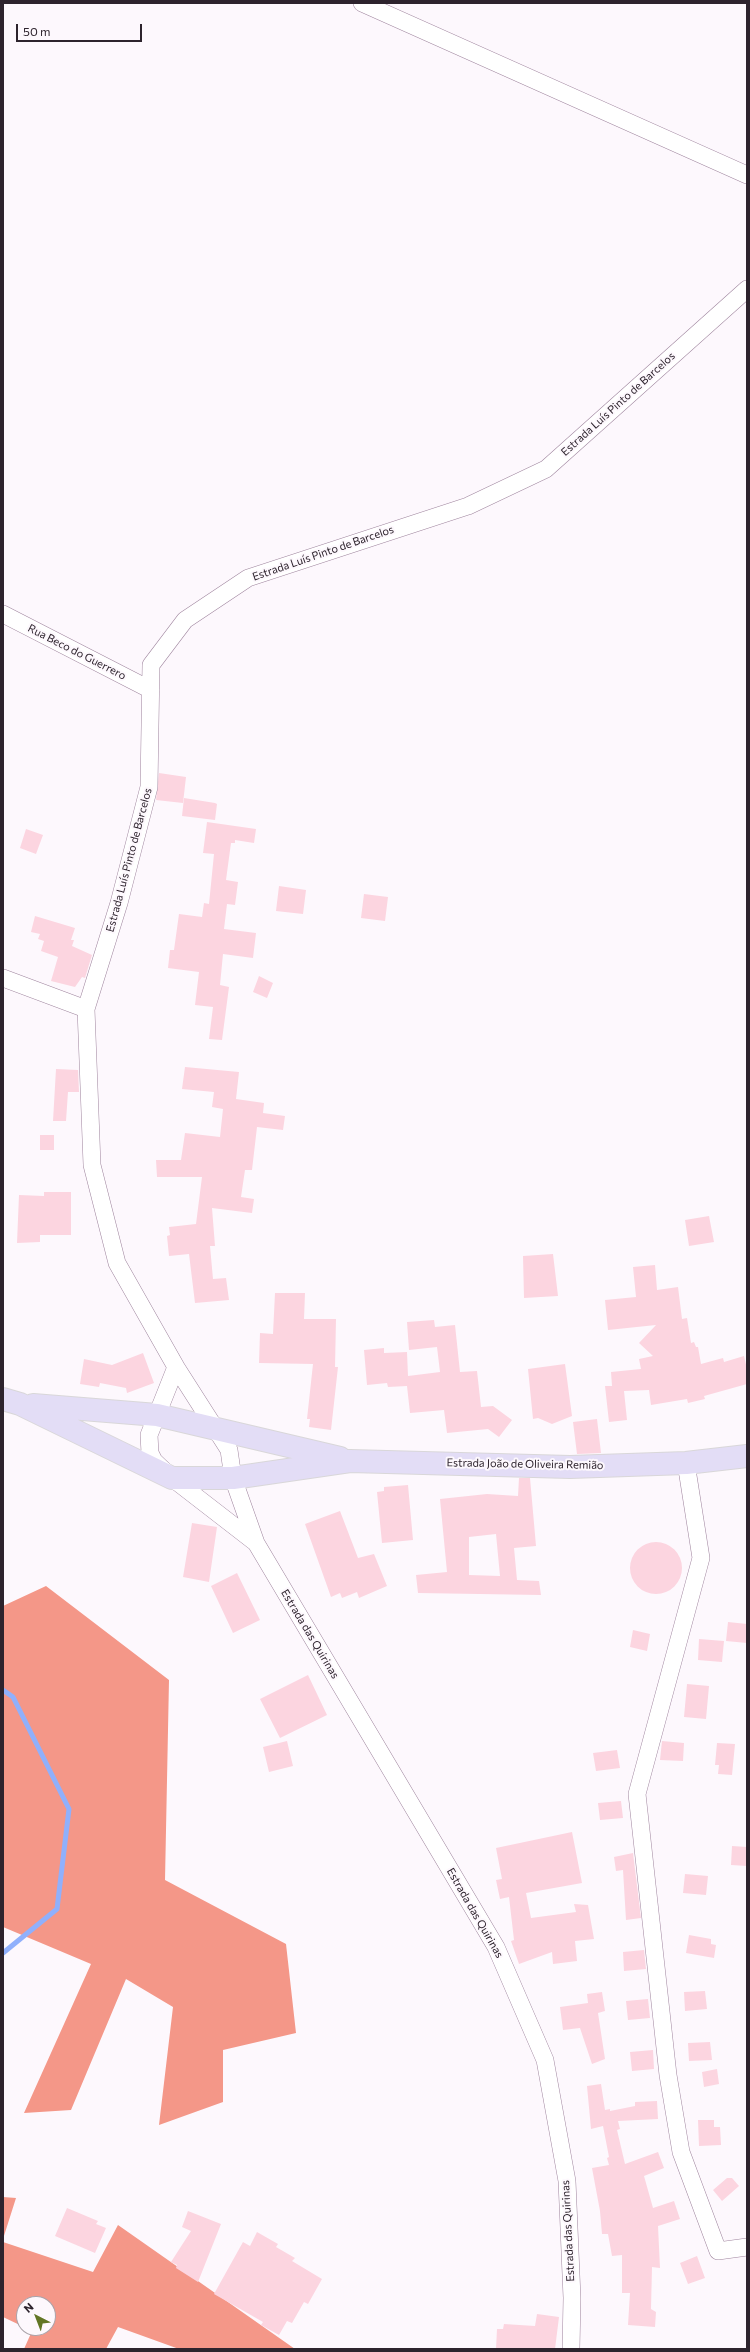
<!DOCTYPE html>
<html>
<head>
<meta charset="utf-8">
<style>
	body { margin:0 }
	#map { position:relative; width:750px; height:2352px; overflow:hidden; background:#fdf8fd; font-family:Commissioner,sans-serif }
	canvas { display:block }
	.frame { position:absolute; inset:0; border:4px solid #2d232d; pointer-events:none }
	.north { position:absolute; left:16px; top:2296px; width:40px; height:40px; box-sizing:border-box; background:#fdf8fd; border:1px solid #aaa3aa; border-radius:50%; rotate:318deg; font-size:11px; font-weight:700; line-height:16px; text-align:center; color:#2d232d }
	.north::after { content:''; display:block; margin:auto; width:14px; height:18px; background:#627625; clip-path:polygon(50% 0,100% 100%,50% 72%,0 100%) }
	.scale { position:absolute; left:16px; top:24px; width:126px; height:18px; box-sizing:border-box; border:2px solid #2d232d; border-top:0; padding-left:5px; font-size:12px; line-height:14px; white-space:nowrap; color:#2d232d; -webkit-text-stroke:3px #fdf8fd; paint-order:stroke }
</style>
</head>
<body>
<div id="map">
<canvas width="750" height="2352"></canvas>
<div class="frame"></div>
<div class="north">N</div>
<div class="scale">50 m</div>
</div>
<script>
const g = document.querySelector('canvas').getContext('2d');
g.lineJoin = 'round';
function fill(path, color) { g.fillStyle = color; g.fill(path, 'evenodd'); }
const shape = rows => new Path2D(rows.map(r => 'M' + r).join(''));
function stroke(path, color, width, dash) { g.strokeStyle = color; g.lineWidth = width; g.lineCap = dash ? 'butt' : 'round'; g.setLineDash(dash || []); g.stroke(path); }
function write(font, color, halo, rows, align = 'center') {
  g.font = font + ' Commissioner,sans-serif'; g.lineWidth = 4; g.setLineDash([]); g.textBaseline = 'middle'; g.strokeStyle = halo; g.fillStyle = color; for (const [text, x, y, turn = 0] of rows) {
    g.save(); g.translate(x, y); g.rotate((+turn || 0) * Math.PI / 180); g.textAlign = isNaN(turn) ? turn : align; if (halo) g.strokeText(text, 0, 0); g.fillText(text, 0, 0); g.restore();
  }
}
const forest = shape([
	[46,1586,169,1680,165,1880,286,1944,296,2033,223,2050,223,2102,159,2125,173,2007,126,1979,71,2110,24,2113,91,1964,3,1927,3,1606],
	[3,2197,16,2198,3,2239],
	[118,2225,295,2349,179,2349,118,2327,106,2349,24,2349,32,2331,27,2328,48,2328,48,2304,24,2304,24,2327,3,2317,3,2242,93,2272]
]);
const stream = shape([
	[3,1690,13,1697,69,1809,57,1909,3,1953]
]);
const building = shape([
	[159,773,186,777,183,803,156,800],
	[184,798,215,803,217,804,215,820,182,816],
	[207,822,256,829,254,843,235,840,235,843,231,843,226,880,238,882,235,905,227,904,224,929,256,933,253,958,223,954,220,985,229,987,222,1040,209,1039,213,1007,195,1005,199,972,168,968,170,950,174,950,179,914,202,917,204,903,209,904,214,854,203,853],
	[26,829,43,835,36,854,20,848],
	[279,886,306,890,303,914,276,911],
	[364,894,388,897,385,921,361,918],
	[35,916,75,928,71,940,74,940,72,946,92,955,85,978,82,977,75,987,51,981,58,957,41,951,44,941,38,939,40,934,31,932],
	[259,976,273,983,267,998,253,992],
	[185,1067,239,1072,236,1099,264,1103,263,1113,285,1116,283,1130,257,1127,252,1170,245,1170,241,1197,254,1199,252,1213,212,1208,215,1246,210,1246,213,1279,226,1278,229,1300,195,1303,189,1254,169,1256,167,1236,170,1235,169,1227,196,1224,202,1177,157,1177,156,1160,181,1160,185,1133,220,1137,223,1109,212,1107,214,1092,182,1089],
	[56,1069,78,1070,79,1092,68,1092,66,1121,53,1121],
	[40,1135,54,1135,54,1150,40,1150],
	[44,1192,71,1192,71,1235,40,1235,40,1242,17,1243,19,1195,44,1196],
	[709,1216,714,1242,689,1246,685,1220],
	[553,1254,558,1296,524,1298,523,1256],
	[655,1265,657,1290,678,1287,682,1319,687,1318,691,1343,694,1342,696,1347,698,1347,701,1364,723,1358,724,1362,744,1356,747,1369,747,1384,704,1396,705,1399,688,1403,687,1399,651,1405,649,1390,624,1391,627,1420,609,1422,605,1386,612,1386,611,1372,641,1369,639,1359,653,1356,639,1343,656,1325,608,1330,605,1300,636,1297,633,1267],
	[275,1293,305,1293,304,1319,336,1319,335,1367,338,1367,331,1430,309,1427,310,1419,307,1419,313,1364,259,1363,260,1333,273,1334],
	[434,1320,435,1327,455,1325,460,1372,477,1371,481,1407,493,1406,512,1420,499,1437,488,1429,447,1433,444,1410,410,1413,407,1386,388,1387,387,1383,367,1385,364,1350,384,1348,384,1353,407,1352,408,1376,440,1372,437,1347,409,1350,407,1322],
	[143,1353,154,1383,127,1393,126,1388,100,1383,99,1387,80,1384,84,1359,112,1365],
	[565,1364,572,1416,552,1424,538,1418,533,1419,528,1369],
	[597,1419,601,1453,577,1454,573,1422],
	[519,1478,530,1478,536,1546,514,1548,517,1580,539,1581,541,1595,418,1593,416,1575,447,1572,440,1499,487,1494,518,1496],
	[496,1534,500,1576,469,1575,469,1537],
	[408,1485,413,1540,382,1543,377,1492,384,1491,384,1487],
	[340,1511,358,1558,374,1554,387,1586,359,1598,357,1592,342,1598,340,1593,331,1597,305,1524],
	[192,1523,217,1527,209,1582,183,1577],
	'630 1568a26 26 0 1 1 52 0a26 26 0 1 1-52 0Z',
	[237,1573,260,1620,233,1633,211,1586],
	[728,1622,747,1624,747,1643,726,1641],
	[633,1630,650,1634,647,1651,630,1647],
	[699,1639,724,1641,722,1662,698,1660],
	[308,1675,327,1715,280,1738,260,1699],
	[687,1684,709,1686,706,1719,684,1717],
	[287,1741,293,1766,269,1772,263,1747],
	[662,1741,684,1743,683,1761,660,1760],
	[717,1743,735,1744,732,1775,718,1774,719,1765,715,1765],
	[617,1750,620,1768,596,1771,593,1753],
	[621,1801,623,1818,600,1820,598,1803],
	[572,1832,582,1883,526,1893,531,1918,576,1912,574,1904,588,1905,594,1939,575,1941,577,1961,553,1964,552,1952,519,1964,511,1941,514,1940,509,1897,500,1899,496,1880,502,1879,496,1848],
	[732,1846,747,1847,747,1866,731,1865],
	[633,1853,641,1918,626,1920,623,1870,616,1871,614,1857],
	[685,1874,708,1876,706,1895,683,1893],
	[689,1935,711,1939,711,1944,716,1945,714,1958,686,1953],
	[644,1950,646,1969,624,1971,623,1952],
	[705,1991,707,2009,685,2011,684,1992],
	[602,1992,605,2011,598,2013,605,2059,592,2064,580,2028,563,2030,560,2007,588,2003,587,1994],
	[648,1999,650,2018,628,2020,626,2001],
	[710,2042,712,2060,689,2061,688,2043],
	[653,2050,654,2069,632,2071,630,2052],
	[717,2069,719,2084,704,2087,702,2072],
	[601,2084,605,2110,610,2109,610,2111,635,2106,635,2102,657,2101,658,2119,618,2121,620,2129,617,2130,625,2164,658,2152,664,2168,644,2176,653,2208,674,2201,680,2219,658,2226,660,2268,652,2267,651,2309,656,2312,655,2327,628,2325,630,2293,622,2293,622,2255,612,2256,608,2234,602,2234,600,2211,592,2168,609,2165,607,2158,609,2157,603,2126,591,2129,587,2086],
	[698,2120,714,2120,714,2127,720,2127,721,2145,699,2146],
	[727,2178,732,2178,739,2186,722,2201,713,2190],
	[67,2208,98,2221,96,2224,106,2228,95,2253,55,2236],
	[188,2211,221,2224,198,2282,176,2268,177,2265,171,2262,191,2231,182,2227],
	[257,2232,278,2244,276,2247,295,2258,292,2261,322,2279,308,2304,304,2302,292,2323,287,2321,279,2335,261,2325,263,2322,214,2294,243,2242,250,2246],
	[697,2256,705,2278,688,2284,680,2263],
	[537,2314,559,2317,555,2349,496,2349,497,2329,503,2329,504,2324,535,2326]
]);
const minor = shape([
	[362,3,747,175],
	[3,614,151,690],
	[3,978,86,1009],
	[176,1367,149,1435,150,1453,154,1461,172,1478,256,1543],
	[686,1463,701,1558,637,1794,668,2075,681,2152,718,2251,747,2247],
	[571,2349,572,2298,567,2181,545,2060,496,1947,256,1543,233,1478,229,1450,176,1367,117,1263,92,1165,86,1009,119,903,149,787,151,665,185,620,248,578,468,506,546,469,747,289]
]);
const major = shape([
	[3,1399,20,1404,172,1478,233,1478,350,1461,570,1467,686,1463,747,1456],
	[33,1405,157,1415,340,1458]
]);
const streetNames = [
	["Estrada Luís Pinto de Barcelos",618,404,-42],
	["Estrada Luís Pinto de Barcelos",323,553,-19],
	["Rua Beco do Guerrero",77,652,27],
	["Estrada Luís Pinto de Barcelos",129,860,-75],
	["Estrada João de Oliveira Remião",525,1464,1],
	["Estrada das Quirinas",310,1634,59],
	["Estrada das Quirinas",475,1913,60],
	["Estrada das Quirinas",568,2231,-93]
];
fill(forest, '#f49788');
stroke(stream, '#90b0fc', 5);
fill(building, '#fcd5e0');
stroke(minor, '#9f859e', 18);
stroke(major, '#d9d7d9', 24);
stroke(minor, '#fff', 17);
stroke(major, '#e3ddf6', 22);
write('11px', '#2d232d', '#fdf8fd', streetNames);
</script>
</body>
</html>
